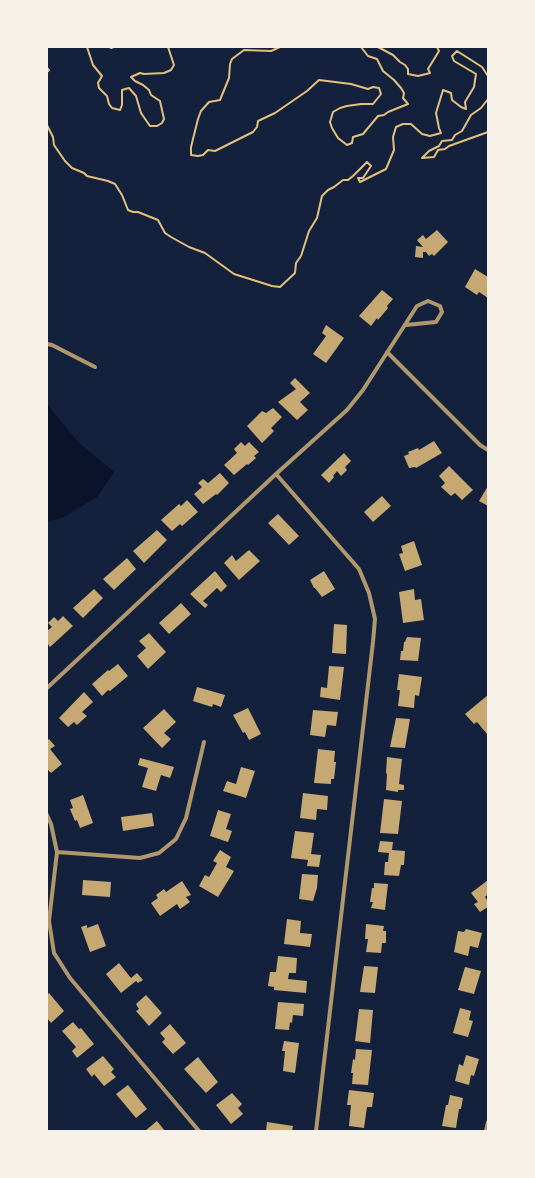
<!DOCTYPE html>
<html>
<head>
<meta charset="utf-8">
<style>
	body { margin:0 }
	#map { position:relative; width:535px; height:1178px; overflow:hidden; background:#14213d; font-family:"IBM Plex Serif",serif }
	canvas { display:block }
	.frame { position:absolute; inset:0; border:48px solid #f6f1e7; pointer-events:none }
</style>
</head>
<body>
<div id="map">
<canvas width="535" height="1178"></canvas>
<div class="frame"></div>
</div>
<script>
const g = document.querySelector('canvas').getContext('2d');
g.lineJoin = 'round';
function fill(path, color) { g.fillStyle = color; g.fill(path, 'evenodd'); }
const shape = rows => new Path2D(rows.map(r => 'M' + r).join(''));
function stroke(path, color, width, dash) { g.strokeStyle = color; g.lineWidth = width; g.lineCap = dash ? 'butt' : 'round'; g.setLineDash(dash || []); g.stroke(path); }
const water = shape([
	[47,404,79,443,114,472,97,497,62,518,47,522]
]);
const building = shape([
	[437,230,448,242,434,256,432,254,429,256,426,252,423,252,423,258,415,257,416,246,423,247,417,240,423,235,426,239],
	[475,269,488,277,488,298,479,292,477,295,465,287],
	[382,290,393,299,387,306,388,308,378,320,377,318,371,326,359,316],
	[326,325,344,338,326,363,313,354,326,336,322,333],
	[295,378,310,393,300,402,308,410,297,420,278,402,296,389,290,383],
	[273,408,282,417,271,428,274,431,262,443,247,426,262,411,266,413],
	[434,441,442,453,416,468,415,467,409,468,404,456,409,454,408,452,418,448,419,450],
	[241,442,245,446,249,442,259,452,254,456,256,458,248,465,247,464,234,475,224,465,237,453,234,449],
	[344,453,351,461,345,467,347,470,341,476,337,471,333,476,334,477,329,483,321,475],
	[449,466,473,490,462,500,455,493,451,496,441,487,445,483,439,476],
	[220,473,229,483,217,495,216,494,203,504,194,494,202,487,198,483,203,479,208,483],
	[488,486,488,506,479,501],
	[382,496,391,506,373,522,364,512],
	[187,500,198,512,182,526,180,524,172,531,161,520,179,504,181,506],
	[278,514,299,536,289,545,268,523],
	[157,530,167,540,144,563,133,551],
	[414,541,422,565,405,571,399,554,403,553,401,546],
	[249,550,260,561,239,580,224,563,232,555,236,561],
	[127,558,136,569,114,590,103,579],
	[215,571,227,586,221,592,217,588,203,601,208,605,205,608,190,594],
	[324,571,335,589,322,597,315,588,314,588,310,580],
	[94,589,103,598,83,618,73,608],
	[414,589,415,600,421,599,424,620,403,623,399,592],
	[181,603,191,614,169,634,159,623],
	[63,616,73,626,50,647,47,643,47,631,52,627,48,623,54,617,58,621],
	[334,624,347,625,346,654,332,653],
	[149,633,166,652,148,669,137,656,146,648,139,641],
	[407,637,421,638,418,661,400,660,401,651,403,651,404,642,405,642],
	[118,664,128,676,110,691,108,690,102,696,92,684,108,670,109,671],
	[329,666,344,667,340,700,320,697,321,687,327,688],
	[399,674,422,677,419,696,415,695,414,708,398,706,400,690,397,690],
	[197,687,225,695,221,707,213,704,212,707,193,701],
	[84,692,93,702,82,712,87,716,77,725,74,722,68,727,59,718],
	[488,695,488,733,487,734,477,722,474,724,465,714],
	[248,708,261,734,249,740,245,732,243,733,233,715],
	[164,709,176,722,164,733,171,739,162,748,143,728],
	[313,710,338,712,336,726,327,725,325,737,310,735],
	[396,718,410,719,405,748,390,747],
	[49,739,55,746,50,749,62,764,51,773,47,769,47,741],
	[318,749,335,751,334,762,336,762,334,779,331,779,331,784,314,783],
	[387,757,402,759,399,784,404,785,404,790,398,790,398,792,386,790,387,774,386,773],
	[140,758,174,767,170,778,161,775,156,791,142,787,148,768,138,765],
	[241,767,255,771,246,798,223,791,227,781,236,784],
	[303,793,328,796,327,810,317,809,316,820,300,818],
	[83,795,93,823,80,828,77,820,75,821,70,809,73,808,70,800],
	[384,799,402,801,398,834,380,833],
	[218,810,231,814,226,829,232,831,228,842,210,836],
	[152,813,154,826,123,831,121,817],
	[295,831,314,833,311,854,321,855,319,867,307,866,308,860,291,858],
	[380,841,393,842,392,850,405,851,404,865,401,865,399,876,384,875,385,862,388,862,389,853,378,852],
	[220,850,231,857,226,867,234,871,218,897,199,886,205,875,209,877,217,863,213,861],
	[302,874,318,875,317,888,313,901,299,899],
	[83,880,111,882,110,897,82,895],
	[488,880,488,894,485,897,488,901,488,907,480,912,474,904,478,902,471,893],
	[182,881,191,895,186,897,190,902,180,909,177,904,160,916,151,903,158,898,156,895,164,889,166,892],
	[374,883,388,884,385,910,371,908,373,902,370,902,372,888,374,888],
	[287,919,301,921,300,933,312,934,310,947,284,944],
	[98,924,106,946,90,952,81,927,87,925,87,928],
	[366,924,384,926,383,931,386,931,386,943,382,943,381,953,366,952,368,939,365,939],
	[466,929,482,933,478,948,470,946,468,956,454,952,458,931,464,932],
	[278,956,297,958,296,973,289,973,288,979,307,981,306,993,274,990,274,987,268,986,270,972,276,972],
	[119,963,131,978,137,973,143,980,138,983,136,981,121,993,106,974],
	[364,966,378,967,375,993,360,992],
	[465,967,481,971,474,994,458,990],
	[49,993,64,1011,51,1023,47,1018,47,995],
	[146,995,162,1013,149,1026,136,1011,139,1009,136,1004],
	[278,1002,304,1004,303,1016,293,1015,292,1023,290,1022,289,1030,275,1029],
	[460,1008,471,1011,469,1020,473,1021,468,1037,453,1033],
	[359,1009,373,1010,370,1043,355,1041],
	[73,1022,79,1029,81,1028,94,1044,77,1058,72,1051,76,1047,62,1031],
	[170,1024,186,1043,173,1054,162,1042,165,1039,160,1033],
	[284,1041,299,1043,295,1073,283,1071,285,1051,282,1051],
	[356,1049,372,1050,368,1085,352,1084,353,1073,351,1073,353,1059,355,1060],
	[466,1055,479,1059,474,1076,471,1075,469,1085,455,1081,459,1064,463,1066],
	[103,1056,114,1069,111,1072,116,1077,104,1086,94,1074,92,1077,86,1069],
	[198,1057,218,1082,206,1093,184,1069],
	[128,1085,147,1109,136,1118,116,1094],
	[349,1090,374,1093,372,1107,367,1107,364,1128,349,1126,351,1105,347,1105],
	[232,1093,242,1104,238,1108,243,1114,231,1124,216,1105],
	[450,1095,463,1098,461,1109,459,1109,456,1128,442,1126,446,1105,448,1105],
	[157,1121,165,1131,145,1131],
	[267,1122,293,1126,292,1131,266,1131]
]);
const path = shape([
	[87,47,93,65,102,76,98,83,99,88,107,96,109,104,112,108,120,110,122,105,122,90,129,88,136,96,141,113,150,126,157,126,162,123,164,119,160,101,151,95,149,90,143,85,135,81,131,77,140,73,144,74,164,73,171,70,174,65,168,47],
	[110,47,111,48,114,47],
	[280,47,271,51,244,50,232,59,230,64,229,78,220,100,209,102,201,111,198,119,191,147,191,155,198,156,203,155,208,150,215,151,253,132,257,127,258,121,275,113,307,91,319,80,351,84,368,89,373,87,379,88,381,94,373,104,361,104,347,106,340,108,333,112,330,122,332,128,338,138,347,145,352,143,353,137,363,134,378,116,384,115,388,112,408,104,403,98,404,93,401,88,394,80,383,71,377,59,368,56,361,47],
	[378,47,393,55,400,62,405,65,408,69,408,74,418,76,430,73,428,69,439,51,437,47],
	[47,68,49,70,47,72],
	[488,99,481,108,471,115,462,131,455,135,452,140,442,141,439,146,429,151,422,158,434,157,438,150,445,149,449,146,488,132],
	[47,125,53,137,54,145,65,161,72,168,84,173,87,176,108,181,115,184,122,195,128,210,133,212,138,212,158,220,165,233,171,237,189,247,205,253,234,274,272,286,280,287,295,273,296,263,301,256,309,231,317,218,322,196,328,190,334,187,343,180,348,180,353,176,367,162,371,166,363,178,358,178,360,182,386,169,394,150,393,137,396,127,403,124,411,124,422,134,430,136,441,133,439,128,436,113,443,90,451,93,452,100,461,107,466,109,465,102,474,87,476,74,454,61,452,56,457,51,482,67,488,76]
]);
const minor = shape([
	[47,344,52,345,95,367],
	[387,352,480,445,488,450],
	[276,474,359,569,369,593,375,619,373,642,316,1131],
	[47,688,276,474,347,410,363,390,417,306,428,301,440,306,442,312,436,322,406,325],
	[47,815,51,824,57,852,49,921,54,953,70,978,199,1131],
	[57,852,140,858,159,853,176,839,186,818,204,742],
	[486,1131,488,1122]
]);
fill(water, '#0b132b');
fill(building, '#c6a872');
stroke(path, '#e5c07b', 2);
stroke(minor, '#b1986c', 4);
</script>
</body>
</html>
